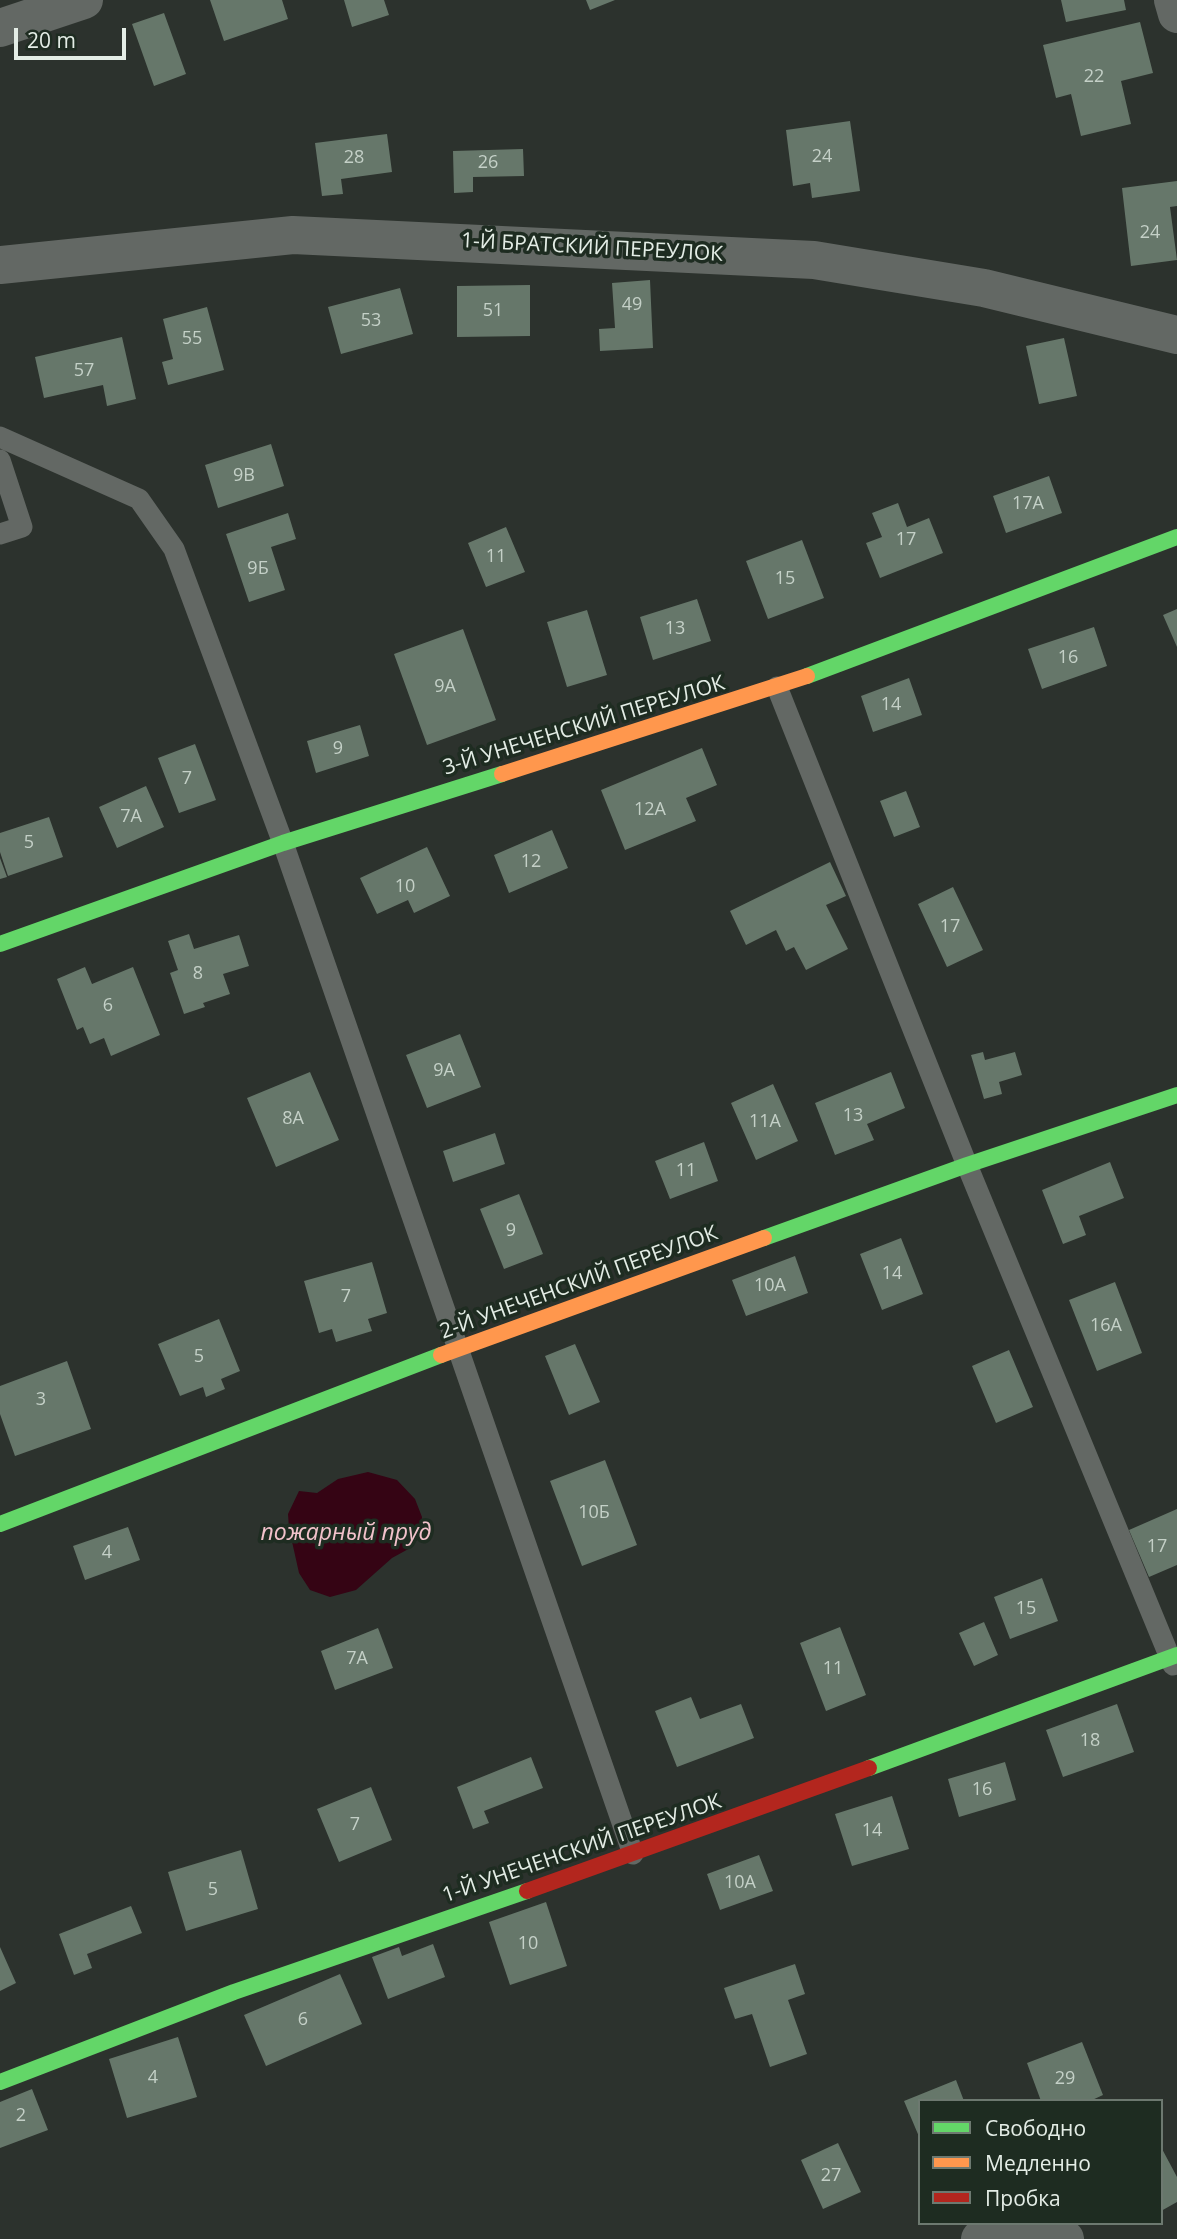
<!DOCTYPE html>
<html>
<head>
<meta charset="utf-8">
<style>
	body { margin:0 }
	#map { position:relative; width:1177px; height:2239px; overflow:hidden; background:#2c322d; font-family:"Open Sans",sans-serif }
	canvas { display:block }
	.legend { position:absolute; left:918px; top:2099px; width:245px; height:126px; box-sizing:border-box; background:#1e2c21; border:2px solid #6d7970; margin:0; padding:9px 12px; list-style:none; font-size:21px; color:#e4ede6 }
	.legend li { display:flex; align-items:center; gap:14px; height:35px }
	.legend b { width:35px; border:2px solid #6d7970 }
	.scale { position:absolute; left:14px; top:28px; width:112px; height:32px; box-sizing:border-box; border:4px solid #e4ede6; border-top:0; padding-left:9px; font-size:21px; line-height:24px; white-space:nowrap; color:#e4ede6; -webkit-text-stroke:5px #1e2c21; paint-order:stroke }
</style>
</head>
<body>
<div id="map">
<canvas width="1177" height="2239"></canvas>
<ul class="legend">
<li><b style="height:9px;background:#63d668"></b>Свободно</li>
<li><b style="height:9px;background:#ff974d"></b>Медленно</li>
<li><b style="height:9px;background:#b3261e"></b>Пробка</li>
</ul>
<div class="scale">20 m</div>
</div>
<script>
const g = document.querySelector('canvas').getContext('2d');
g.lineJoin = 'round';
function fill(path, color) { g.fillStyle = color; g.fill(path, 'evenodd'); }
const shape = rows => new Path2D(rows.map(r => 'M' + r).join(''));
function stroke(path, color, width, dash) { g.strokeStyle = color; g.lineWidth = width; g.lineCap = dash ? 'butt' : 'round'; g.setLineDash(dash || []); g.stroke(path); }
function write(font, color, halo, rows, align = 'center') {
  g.font = font + ' "Open Sans",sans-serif'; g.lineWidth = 7; g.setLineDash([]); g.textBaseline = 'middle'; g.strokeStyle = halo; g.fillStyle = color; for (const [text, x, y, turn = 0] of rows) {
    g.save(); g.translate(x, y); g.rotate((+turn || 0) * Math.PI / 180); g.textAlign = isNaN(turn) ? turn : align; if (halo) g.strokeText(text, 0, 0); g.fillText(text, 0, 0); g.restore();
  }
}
const water = shape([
	[368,1472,397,1480,415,1499,422,1517,420,1535,412,1547,392,1558,356,1590,330,1597,310,1590,299,1573,289,1528,288,1514,299,1491,317,1493,338,1479]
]);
const building = shape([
	[210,0,282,0,288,19,224,41],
	[344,0,384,0,389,15,352,27],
	[586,0,615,0,590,10],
	[1061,0,1124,0,1126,10,1066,22],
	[164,13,186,74,154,86,132,24],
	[1140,22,1153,73,1121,81,1131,124,1081,136,1071,94,1056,98,1043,45],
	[850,121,860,191,812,198,810,183,793,186,786,130],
	[387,134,392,172,341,179,343,194,322,196,315,143],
	[523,149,524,176,473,177,473,192,454,193,453,151],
	[1177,181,1177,206,1170,207,1177,260,1131,266,1122,188],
	[650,280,653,348,600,351,599,329,615,328,612,283],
	[530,285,530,336,457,337,457,286],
	[400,288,413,334,341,354,328,307],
	[207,307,224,370,168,385,162,362,173,359,163,319],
	[122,337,136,399,107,406,103,385,44,398,35,357],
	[1064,338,1077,396,1039,404,1026,346],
	[271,444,284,486,218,508,205,465],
	[1049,476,1062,513,1006,533,993,496],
	[898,503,907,527,929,518,943,553,880,578,866,543,882,537,872,513],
	[288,513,296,539,271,547,285,590,249,602,226,534],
	[506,527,525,572,486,587,468,543],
	[802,540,824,598,768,619,746,561],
	[697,599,711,641,653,660,640,617],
	[1177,609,1177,647,1163,615],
	[587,610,607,675,567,687,547,622],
	[1094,627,1107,666,1042,689,1028,649],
	[463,629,496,720,427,745,394,654],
	[909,678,922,715,873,732,861,696],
	[360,725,369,756,316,773,307,741],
	[195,744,216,800,179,813,158,758],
	[702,748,717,785,686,798,696,821,625,850,601,790],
	[146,786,164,827,117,848,99,807],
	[906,791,920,827,894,837,880,801],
	[49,817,63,857,8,876,0,852,0,833],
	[552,830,568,868,509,893,494,855],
	[427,847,450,896,414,913,408,900,377,914,360,878],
	[0,858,7,877,0,879],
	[830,862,846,896,826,905,848,949,806,970,794,947,786,951,776,930,746,945,730,911],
	[953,887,983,950,947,967,918,904],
	[189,934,194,949,239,935,249,966,223,974,230,994,203,1003,205,1007,184,1014,170,973,178,970,168,941],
	[85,967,92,984,133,967,160,1035,111,1056,104,1038,90,1044,83,1027,77,1030,57,979],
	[460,1034,481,1087,427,1108,406,1055],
	[983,1052,985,1060,1015,1052,1022,1075,999,1082,1002,1094,984,1099,971,1055],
	[310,1072,339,1140,276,1167,247,1098],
	[891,1072,905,1108,867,1124,874,1140,835,1155,815,1103],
	[773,1084,798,1141,756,1160,731,1103],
	[495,1133,505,1164,453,1182,443,1151],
	[704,1142,718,1181,670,1199,655,1161],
	[1110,1162,1124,1198,1079,1216,1086,1235,1063,1244,1042,1190],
	[519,1194,543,1254,504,1269,480,1209],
	[901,1238,923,1294,882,1310,860,1254],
	[795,1256,808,1293,746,1316,732,1280],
	[372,1262,387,1313,368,1319,372,1331,336,1342,332,1329,319,1333,304,1281],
	[1115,1282,1142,1353,1097,1371,1069,1300],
	[219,1319,240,1371,221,1379,225,1389,206,1397,203,1387,180,1396,158,1344],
	[575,1344,600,1402,569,1415,545,1356],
	[1009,1350,1033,1407,996,1423,972,1366],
	[67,1361,91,1429,15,1456,0,1414,0,1386],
	[605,1460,637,1545,582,1566,550,1481],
	[1177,1509,1177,1565,1149,1577,1129,1530],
	[128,1527,140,1560,85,1580,73,1546],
	[1042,1578,1058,1621,1010,1639,994,1597],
	[984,1622,998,1655,974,1666,959,1633],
	[840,1627,866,1695,826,1711,800,1643],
	[378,1628,393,1668,335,1690,321,1651],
	[691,1697,700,1719,741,1704,754,1738,677,1767,655,1711],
	[1117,1704,1134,1752,1063,1777,1046,1730],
	[531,1757,543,1788,484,1811,489,1823,473,1829,457,1787],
	[1005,1762,1016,1800,959,1817,948,1779],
	[371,1787,392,1840,339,1862,317,1809],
	[892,1796,909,1849,852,1866,835,1814],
	[241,1850,258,1909,186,1931,168,1872],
	[759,1855,773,1891,720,1910,707,1874],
	[546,1902,567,1966,510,1985,489,1922],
	[131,1906,142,1933,87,1954,92,1968,74,1975,59,1934],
	[433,1944,445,1977,388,1999,372,1957,399,1947,402,1956],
	[0,1947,16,1983,0,1991],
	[795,1964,805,1994,788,2000,807,2054,770,2067,752,2014,735,2019,724,1988],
	[340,1974,362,2024,266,2066,244,2015],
	[178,2037,197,2097,127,2118,109,2059],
	[1082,2042,1103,2095,1090,2101,1041,2101,1027,2063],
	[956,2080,964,2101,920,2101,920,2139,904,2101],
	[32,2089,48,2130,0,2148,0,2102],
	[838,2143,861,2192,823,2209,801,2160],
	[1161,2147,1177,2177,1177,2202,1161,2211]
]);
const lane = shape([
	[0,437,139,499,174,549,283,843,633,1854],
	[0,460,22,527,0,534],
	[777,687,967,1165,1173,1665]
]);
const street = shape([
	[1173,0,1177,14],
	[0,28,84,0],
	[0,265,293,235,814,260,984,288,1177,335],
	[980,2239,1026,2227,1065,2239]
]);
const fast = shape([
	[807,676,1177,537],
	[0,944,283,843,502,774],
	[764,1238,967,1165,1177,1095],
	[0,1524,441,1355],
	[869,1768,1177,1655],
	[0,2082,234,1992,527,1891]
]);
const slow = shape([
	[502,774,807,676],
	[441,1355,764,1238]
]);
const jam = shape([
	[527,1891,869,1768]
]);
const numberNames = [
	["22",1094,77],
	["24",822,157],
	["28",354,158],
	["26",488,163],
	["24",1150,233],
	["49",632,305],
	["51",493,311],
	["53",371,321],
	["55",192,339],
	["57",84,371],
	["9В",244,476],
	["17А",1028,504],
	["17",906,540],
	["11",496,557],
	["9Б",258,569],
	["15",785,579],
	["13",675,629],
	["16",1068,658],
	["9А",445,687],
	["14",891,705],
	["9",338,749],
	["7",187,779],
	["12А",650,810],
	["7А",131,817],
	["5",29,843],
	["12",531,862],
	["10",405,887],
	["17",950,927],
	["8",198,974],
	["6",108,1006],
	["9А",444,1071],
	["13",853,1116],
	["8А",293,1119],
	["11А",765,1122],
	["11",686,1171],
	["9",511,1231],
	["14",892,1274],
	["10А",770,1286],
	["7",346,1297],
	["16А",1106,1326],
	["5",199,1357],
	["3",41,1400],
	["10Б",594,1513],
	["17",1157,1547],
	["4",107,1553],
	["15",1026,1609],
	["7А",357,1659],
	["11",833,1669],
	["18",1090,1741],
	["16",982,1790],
	["7",355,1825],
	["14",872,1831],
	["10А",740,1883],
	["5",213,1890],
	["10",528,1944],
	["6",303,2020],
	["4",153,2078],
	["29",1065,2079],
	["2",21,2116],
	["27",831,2176]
];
const streetNames = [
	["1-Й БРАТСКИЙ ПЕРЕУЛОК",592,248,3],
	["3-Й УНЕЧЕНСКИЙ ПЕРЕУЛОК",584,726,-17],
	["2-Й УНЕЧЕНСКИЙ ПЕРЕУЛОК",579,1283,-20],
	["1-Й УНЕЧЕНСКИЙ ПЕРЕУЛОК",582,1849,-19]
];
const waterNames = [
	["пожарный пруд",346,1533]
];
fill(water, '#350414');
fill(building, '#66776a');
stroke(lane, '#636864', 21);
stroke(street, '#636864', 38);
stroke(fast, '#63d668', 16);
stroke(slow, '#ff974d', 16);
stroke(jam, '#b3261e', 16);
write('18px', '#c4d0c7', null, numberNames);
write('21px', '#e4ede6', '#1e2c21', streetNames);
write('italic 23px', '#f2c2cb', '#1e2c21', waterNames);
</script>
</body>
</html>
